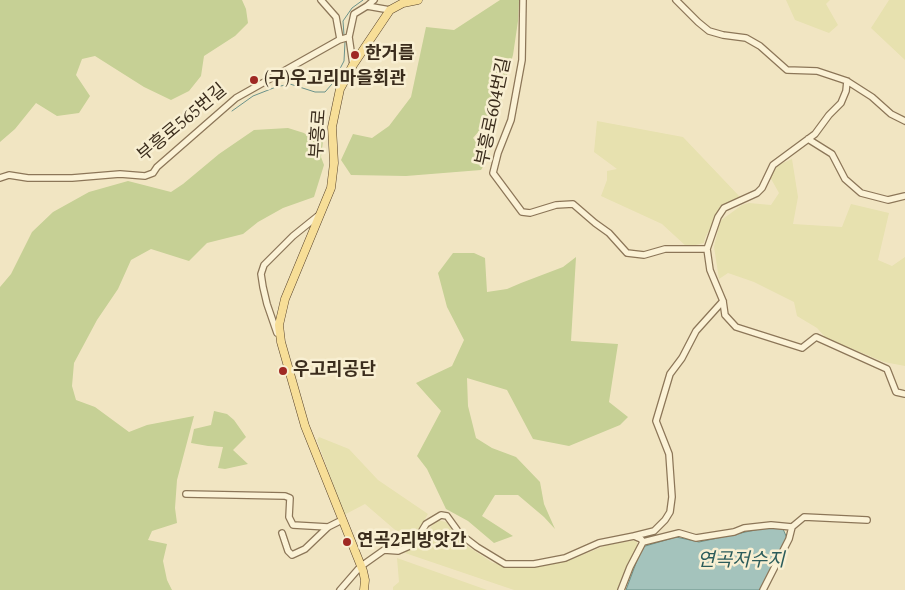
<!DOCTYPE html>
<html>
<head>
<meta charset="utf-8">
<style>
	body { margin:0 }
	canvas { display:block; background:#f1e5c2 }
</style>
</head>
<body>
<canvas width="905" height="590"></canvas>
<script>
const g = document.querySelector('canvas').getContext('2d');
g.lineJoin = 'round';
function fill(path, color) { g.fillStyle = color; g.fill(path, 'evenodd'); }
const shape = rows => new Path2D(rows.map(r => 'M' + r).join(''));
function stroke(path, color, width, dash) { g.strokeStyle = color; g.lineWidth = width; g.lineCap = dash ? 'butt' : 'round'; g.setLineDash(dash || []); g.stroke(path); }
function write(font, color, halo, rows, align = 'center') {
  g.font = font + ' Spectral,"Noto Sans KR",serif'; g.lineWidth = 5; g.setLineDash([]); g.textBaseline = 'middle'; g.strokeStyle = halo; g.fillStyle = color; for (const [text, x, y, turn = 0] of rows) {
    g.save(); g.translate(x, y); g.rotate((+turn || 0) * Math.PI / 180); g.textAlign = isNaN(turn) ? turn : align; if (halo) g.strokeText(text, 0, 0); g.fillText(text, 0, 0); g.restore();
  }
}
const farmland = shape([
	[786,0,830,0,826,4,838,25,829,33,795,20],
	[889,0,905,0,905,60,871,28],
	[597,121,683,137,741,198,721,207,705,238,704,243,687,247,662,224,601,196,607,180,607,171,617,169,594,152],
	[792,159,798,197,793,224,842,227,851,204,889,213,878,260,892,266,905,257,905,366,884,362,826,338,817,328,797,316,794,302,754,282,728,273,719,279,714,247,720,221,742,205,749,203,771,205,779,193,770,177,776,166],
	[319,437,349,449,378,480,428,514,412,541,394,529,365,504,344,515,317,440],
	[437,520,446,522,464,544,493,563,526,567,570,560,607,545,637,540,637,546,618,590,514,590,405,553,418,542],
	[397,558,487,590,393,590,393,587,399,582]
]);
const green = shape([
	[0,0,242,0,246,9,248,23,235,36,204,56,201,76,189,91,171,100,144,87,95,56,82,59,76,75,90,96,79,113,57,116,36,103,15,129,0,142],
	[500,0,519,0,518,21,513,55,504,85,497,123,486,123,473,138,490,156,481,170,406,176,351,175,341,160,353,134,372,138,389,126,411,97,426,27,454,30],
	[288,128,304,133,315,142,323,141,321,157,324,165,314,197,283,208,258,222,243,234,207,243,189,261,151,249,131,260,118,289,97,320,74,363,72,386,76,400,95,407,129,432,147,425,194,416,177,480,175,508,177,523,152,531,148,540,167,544,163,561,167,580,172,590,0,590,0,287,11,274,32,232,53,212,89,192,128,181,171,192,183,184,219,154,254,130],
	[453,253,474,253,485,258,487,292,507,289,521,283,563,267,576,257,571,341,618,344,609,402,628,417,620,425,569,446,533,439,507,390,467,378,468,406,476,438,492,448,516,457,540,482,544,504,555,529,544,517,518,495,495,495,482,516,513,536,494,543,468,521,446,509,427,469,417,456,441,411,416,383,452,366,464,340,447,307,438,273],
	[214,411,227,414,234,420,246,437,233,450,248,464,225,469,218,468,223,447,208,446,191,443,194,429,211,425]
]);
const water = shape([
	[769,527,783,529,787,538,760,590,626,590,642,547,676,537,699,542,769,527]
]);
const stream = shape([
	[344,35,343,21,352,8,363,0],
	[232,111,253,96,276,87,290,84,315,92,325,92,332,84,344,61,345,42]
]);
const minor = shape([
	[321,0,336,17,340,39],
	[523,0,522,60,511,120,498,153,493,173,522,212,530,213,556,205,573,204,595,223,609,233,627,253,644,255,665,249,707,249,710,270,723,301,725,315,736,327,802,348,816,337,887,369,896,392,905,394],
	[676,0,698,22,709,31,723,35,746,38,760,46,787,70,817,71,847,81,872,97,891,114,905,121],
	[367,6,374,0],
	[349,37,354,14,367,6,390,10],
	[808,139,832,154,845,179,861,193,888,200,905,196],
	[0,178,9,175,28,178,72,178,120,174,145,176,153,173,157,167,236,98,339,40,349,37,353,65],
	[707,249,718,217,724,208,757,193,762,188,773,165,815,134,829,115,841,103,846,91,847,81],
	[277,333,267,304,263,287,261,274,264,265,293,236,319,215],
	[186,494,285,496,290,498,289,517,293,525,328,527],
	[282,533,288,551,292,555,305,549,328,527,342,520],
	[634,536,654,531,665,520,670,512,672,497,669,454,656,421,670,374,682,358,696,331,723,301],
	[340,590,360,567,384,550,398,551,414,544,426,524,441,515,447,516,460,534,477,547,505,564,534,564,565,558,599,543,634,536,641,539,643,542],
	[621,590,630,567,643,542,679,533,696,538,734,532,744,528,771,525,792,527],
	[763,590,789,539,792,527,804,517,867,520]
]);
const major = shape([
	[364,590,365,580,363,571,305,426,281,342,279,325,285,299,331,188,334,163,332,127,340,89,353,65,390,10,403,3,418,0]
]);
const markers = [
	[355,55,5,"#9f2923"],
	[254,80,5,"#9f2923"],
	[283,371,5,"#9f2923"],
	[347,542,5,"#9f2923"]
];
const poiNames = [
	["한거름",365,55],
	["(구)우고리마을회관",264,80],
	["우고리공단",293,371],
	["연곡2리방앗간",357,542]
];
const streetNames = [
	["부흥로604번길",495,112,-78],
	["부흥로565번길",183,124,-40],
	["부흥로",320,134,-86]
];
const waterNames = [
	["연곡저수지",741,562]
];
fill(farmland, '#e7e1af');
fill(green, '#c6d095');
fill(water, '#a4c3bc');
stroke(water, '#6b928a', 1);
stroke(stream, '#6b928a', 1);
stroke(minor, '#8c7658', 8);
stroke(major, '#59442c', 9);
stroke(minor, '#fbf2d6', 5.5);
stroke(major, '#f7de97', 8);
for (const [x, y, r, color] of markers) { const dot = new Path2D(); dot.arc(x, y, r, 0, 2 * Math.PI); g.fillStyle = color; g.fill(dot); stroke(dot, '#f8efd2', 2); }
write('bold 18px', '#3b2d1d', '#f8efd2', poiNames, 'left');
write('18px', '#3b2d1d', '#f8efd2', streetNames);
write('italic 19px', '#2b5c5b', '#f8efd2', waterNames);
</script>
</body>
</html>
